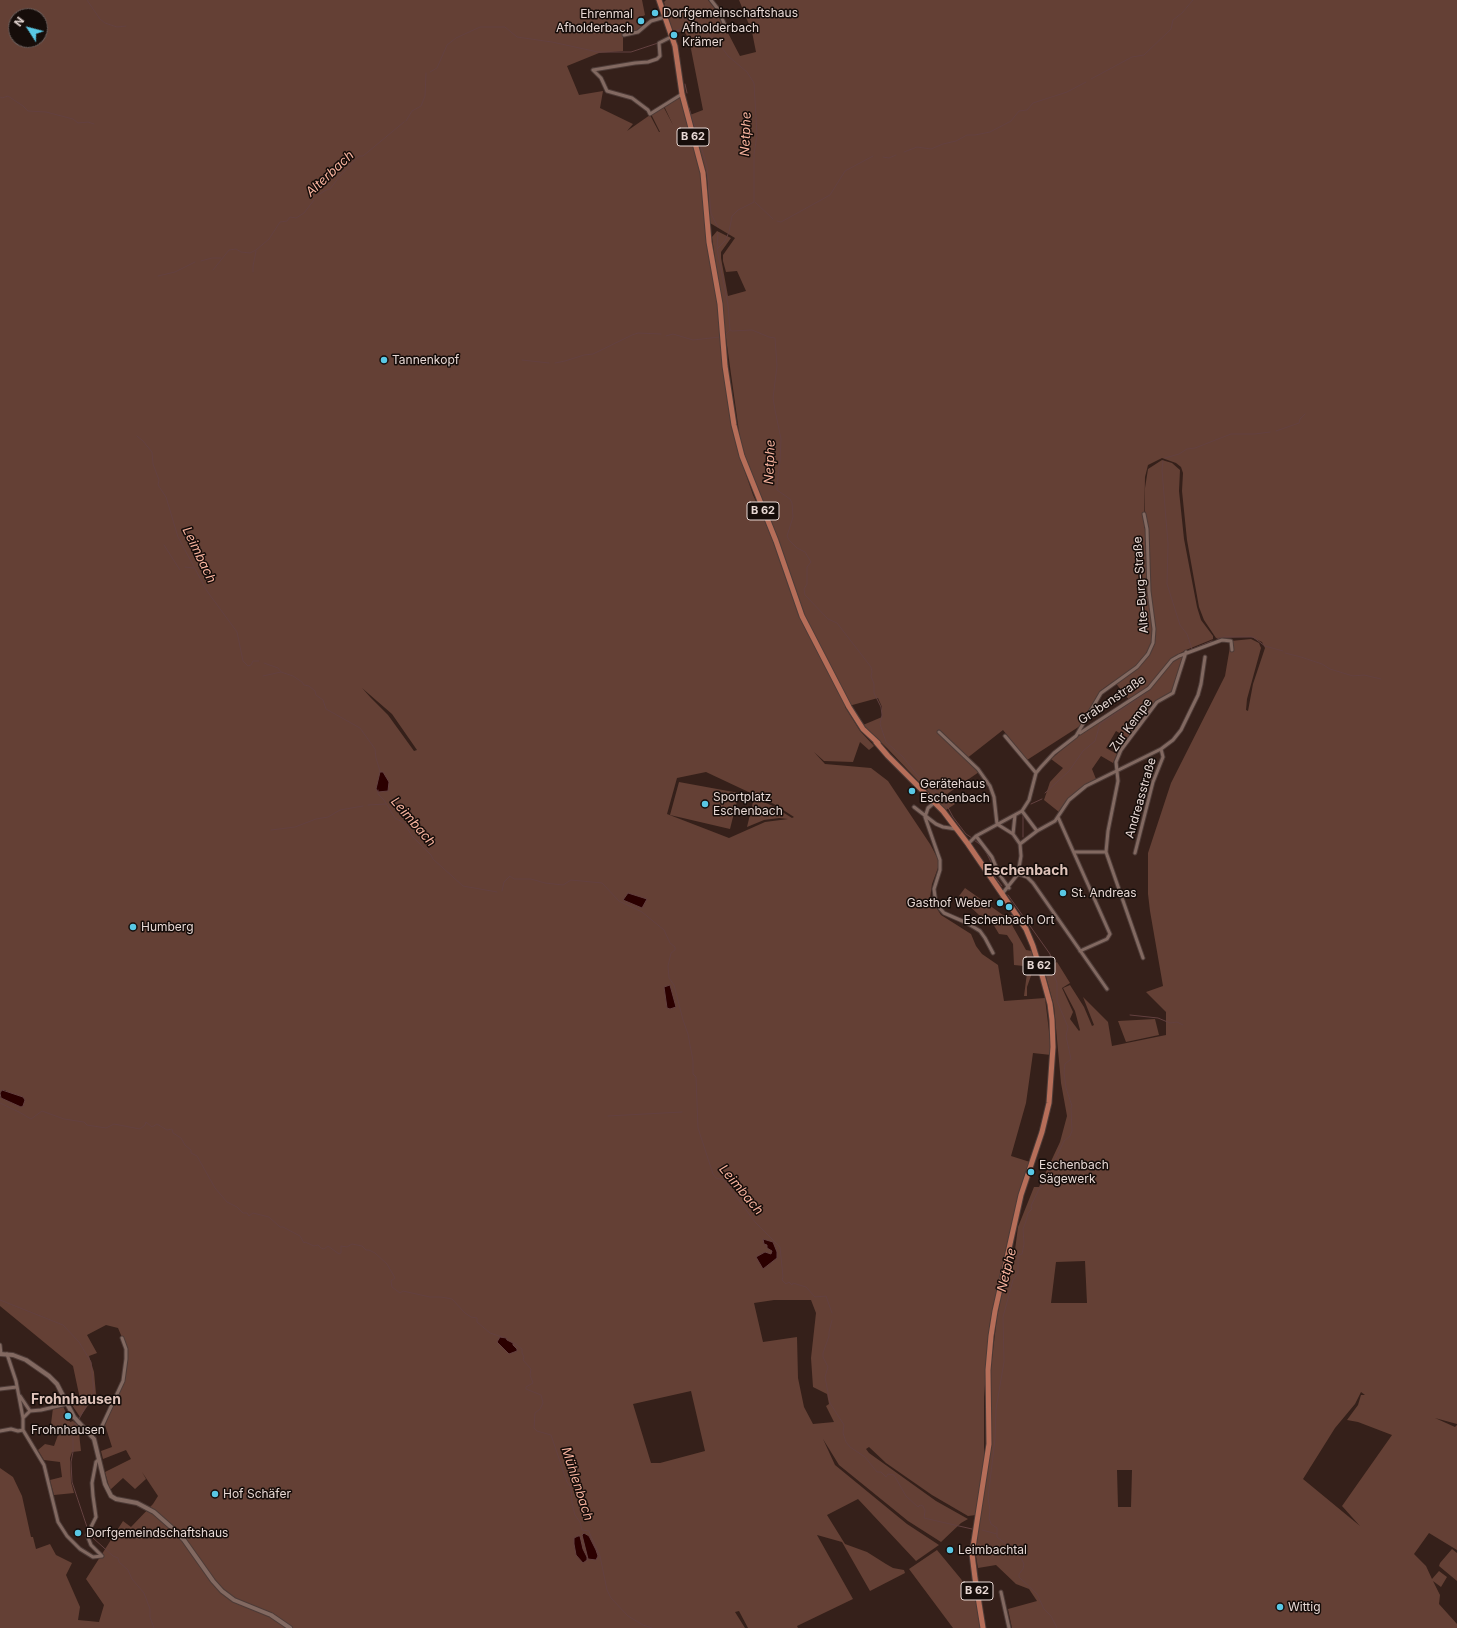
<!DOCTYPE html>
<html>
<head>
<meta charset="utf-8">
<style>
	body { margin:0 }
	#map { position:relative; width:1457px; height:1628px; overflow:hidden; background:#35201a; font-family:Inter,sans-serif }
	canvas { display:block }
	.north { position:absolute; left:8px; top:8px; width:40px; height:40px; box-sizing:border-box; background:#160d0a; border:1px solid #6a5e5b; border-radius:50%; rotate:306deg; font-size:11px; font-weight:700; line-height:16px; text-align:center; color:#e7d8d4 }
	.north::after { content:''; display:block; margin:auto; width:14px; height:18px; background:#59c8e5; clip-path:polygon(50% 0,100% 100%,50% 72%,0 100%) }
</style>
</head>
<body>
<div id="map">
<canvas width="1457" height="1628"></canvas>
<div class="north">N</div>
</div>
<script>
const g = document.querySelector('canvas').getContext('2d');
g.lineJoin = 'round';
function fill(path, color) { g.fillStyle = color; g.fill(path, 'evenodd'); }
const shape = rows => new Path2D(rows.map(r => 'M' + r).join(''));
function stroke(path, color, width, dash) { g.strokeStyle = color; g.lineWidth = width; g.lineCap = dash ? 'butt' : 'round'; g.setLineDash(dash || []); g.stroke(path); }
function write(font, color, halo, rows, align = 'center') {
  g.font = font + ' Inter,sans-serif'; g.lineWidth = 3; g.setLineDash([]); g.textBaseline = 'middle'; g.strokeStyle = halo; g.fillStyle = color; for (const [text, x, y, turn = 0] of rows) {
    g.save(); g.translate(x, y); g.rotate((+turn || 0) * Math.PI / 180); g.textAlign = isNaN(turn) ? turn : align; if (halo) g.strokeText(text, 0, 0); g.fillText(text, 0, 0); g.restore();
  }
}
const green = shape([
	[0,0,642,0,645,15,641,17,643,26,637,30,623,36,623,51,599,53,567,66,579,95,603,91,600,108,633,124,627,131,650,115,659,132,660,132,651,114,663,106,673,125,661,131,673,125,664,106,680,96,700,170,703,187,705,229,719,312,735,437,743,466,753,495,778,550,781,547,758,493,741,446,712,237,717,231,731,238,721,252,721,258,728,296,746,291,737,271,726,272,723,261,723,255,735,238,710,223,707,176,690,115,703,110,689,39,684,31,673,33,664,2,666,0,708,0,716,10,740,56,756,52,752,32,739,0,1457,0,1457,1424,1435,1418,1455,1427,1457,1425,1457,1550,1429,1533,1414,1554,1426,1566,1432,1579,1439,1571,1447,1577,1441,1587,1433,1581,1440,1595,1439,1604,1457,1624,1457,1628,1012,1628,1008,1609,1037,1601,1029,1589,1016,1584,996,1565,978,1568,976,1556,978,1529,992,1436,990,1376,997,1317,1003,1288,1012,1273,1018,1227,1034,1187,1039,1187,1060,1142,1067,1116,1061,1083,1054,1006,1044,969,1057,962,1070,983,1062,988,1073,1012,1070,1019,1079,1031,1080,1030,1075,1011,1063,988,1070,985,1084,1007,1092,1026,1094,1025,1083,997,1108,1022,1112,1046,1166,1035,1166,1012,1146,992,1163,986,1150,911,1148,894,1148,853,1171,783,1225,676,1231,641,1251,639,1259,643,1261,648,1247,699,1246,710,1248,711,1253,684,1265,648,1262,642,1251,637,1216,638,1204,620,1199,607,1187,540,1182,491,1183,473,1181,467,1176,463,1162,458,1148,465,1145,477,1144,528,1148,529,1145,511,1145,488,1148,469,1162,460,1172,463,1180,470,1179,491,1184,539,1197,607,1201,620,1213,636,1213,639,1186,650,1175,656,1168,662,1147,689,1130,701,1114,681,1100,691,1080,726,1027,760,1003,730,966,759,979,772,947,794,955,804,946,810,887,748,863,725,882,717,882,707,878,698,845,707,860,731,874,746,869,750,860,742,853,762,824,761,814,752,825,764,871,768,888,781,930,844,938,859,939,865,932,884,930,898,941,915,971,934,976,946,982,954,998,965,1004,1001,1045,998,1051,1048,1051,1055,1033,1053,1026,1103,1011,1156,1030,1162,1018,1202,990,1322,984,1397,984,1465,976,1515,968,1516,932,1495,886,1463,869,1447,866,1449,869,1453,936,1501,968,1519,961,1523,941,1542,908,1521,839,1465,823,1439,835,1465,907,1524,939,1545,916,1561,858,1499,827,1515,845,1544,867,1552,886,1564,893,1568,904,1570,905,1573,870,1591,842,1542,817,1535,853,1599,797,1626,798,1628,748,1628,739,1611,735,1612,745,1628,0,1628,0,1468,13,1477,22,1496,31,1537,33,1537,36,1549,50,1544,56,1555,72,1563,66,1575,80,1607,78,1620,99,1622,104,1605,86,1579,123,1521,131,1527,153,1504,158,1496,142,1472,146,1479,135,1489,123,1478,110,1490,105,1472,131,1459,126,1450,103,1459,101,1451,112,1447,105,1425,126,1375,127,1349,118,1328,106,1325,87,1335,97,1353,89,1356,94,1372,96,1394,80,1417,68,1399,80,1399,73,1366,0,1306,0,1097,21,1107,23,1097,10,1094,5,1090,2,1090,0,1093],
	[16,16,40,16,40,40,16,40],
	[362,688,392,714,417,750,414,751,388,715,371,698],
	[706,772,774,804,794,817,792,818,773,806,754,798,747,827,764,820,779,818,788,819,765,822,729,838,667,814,677,778],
	[1085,1261,1087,1303,1051,1303,1056,1262],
	[774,1300,811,1300,816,1313,811,1358,813,1387,827,1394,829,1404,826,1406,834,1422,813,1424,804,1407,798,1378,797,1337,763,1342,754,1303],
	[691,1391,705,1451,660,1463,651,1463,633,1404],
	[1361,1392,1365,1395,1361,1395,1358,1405,1347,1420,1358,1422,1392,1435,1342,1506,1360,1526,1303,1479,1335,1428,1355,1404],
	[1117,1470,1132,1470,1131,1507,1118,1507],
	[1185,654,1172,692,1155,701,1128,738,1116,731,1106,748,1117,754,1113,763,1101,756,1092,769,1096,779,1086,785,1059,812,1044,800,1050,782,1063,768,1051,759,1077,737,1150,689,1173,661],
	[679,782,739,793,730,829,670,815],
	[965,888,1003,915,1014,915,1017,921,1012,925,1026,950,1032,951,1038,973,1032,973,1027,987,1027,996,1024,996,1027,973,1024,966,1014,965,1013,944,1007,935,999,934,990,919,979,915,959,896],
	[1155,1019,1159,1035,1126,1042,1118,1021],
	[63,1406,70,1422,73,1421,85,1431,79,1433,81,1451,72,1452,70,1458,71,1482,74,1493,54,1495,50,1480,62,1477,60,1462,44,1460,38,1450,45,1444,54,1446,58,1435,50,1432,53,1408],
	[1452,1549,1457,1553,1457,1581,1439,1566,1440,1563],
	[937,1550,961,1579,976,1602,981,1628,953,1628,909,1569]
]);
const water = shape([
	[380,772,383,772,389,782,388,791,378,792,376,789,380,772],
	[628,893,647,899,642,908,623,900,628,893],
	[670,985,676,1007,670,1009,667,1008,664,987,670,985],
	[2,1090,23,1097,25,1100,23,1106,21,1107,1,1098,0,1093,2,1090],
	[763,1239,773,1242,777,1252,777,1258,763,1269,756,1257,765,1252,771,1254,772,1251,767,1248,767,1245,764,1244,763,1239],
	[500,1337,506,1338,507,1340,513,1343,513,1345,517,1349,517,1351,509,1354,497,1342,500,1337],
	[584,1533,589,1536,596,1550,598,1556,596,1560,588,1559,582,1535,584,1533],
	[578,1536,580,1536,583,1549,587,1557,587,1560,583,1563,576,1555,574,1544,574,1538,578,1536]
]);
const stream = shape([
	[87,0,100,19,105,23,117,27,126,26],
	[663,4,676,15,695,24,717,41,728,56,747,72,754,83,757,135,754,154,754,202,738,210,732,216,729,232,725,241,717,249,728,305,730,330,732,331,752,330,769,337,775,338,777,366,773,398,775,410,781,439,780,461,777,485,777,490,790,499,792,503,793,517,787,536,789,540,797,548,805,552,811,562,807,567,807,584,804,589,805,595,828,619,837,623,871,667,872,672,871,676,874,684,874,693,881,707,882,715,880,724,886,742,903,757,917,775,943,798,953,817,966,834,972,838],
	[674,31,694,24],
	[430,72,437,68,447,45,456,38,480,27,505,27,517,37,552,42,598,52,631,52,658,43],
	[1091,79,1132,57,1144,55,1171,29,1173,20,1182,13,1193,0],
	[685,84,687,93],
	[0,97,2,98,8,96,23,106,28,111,46,112,73,119,78,123,88,122,94,124],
	[689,108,707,166,711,214,718,227],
	[406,121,412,111,421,106,425,96,426,73],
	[904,152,917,147,931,149,943,144,956,141,967,135,975,135,990,132,1011,121,1019,111,1027,110,1033,103,1067,92,1086,82],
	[883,157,889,158,896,155],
	[318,195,326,190,330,189,339,177,359,156,363,156,404,122],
	[755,202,773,219],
	[777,221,781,222,830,195,845,171,873,156],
	[717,248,718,233],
	[201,261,212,258,221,258],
	[213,270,229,250,236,249,241,252,250,253,256,250,269,239,280,222,287,221,290,217,296,218,304,213,314,200],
	[253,272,253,266,256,251],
	[158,276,175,272,195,262],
	[726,334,730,330],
	[666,336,673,334,693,340,720,337],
	[522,360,549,363],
	[555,363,565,361,584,355,593,354,632,335,638,333,661,334],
	[1276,431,1299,423,1300,419,1305,414],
	[137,436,143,441,152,452,153,464,159,480,158,485,166,497,178,537,207,591,237,632,243,661,248,666,251,665,253,661,259,661],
	[1165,458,1179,454,1187,449,1195,448,1231,434,1255,434,1270,432],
	[1163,461,1162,470,1168,544,1167,584,1180,625,1187,634,1192,649],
	[164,545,180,570],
	[185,567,194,568],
	[1217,639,1224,637,1253,637,1265,646,1283,651],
	[1285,653,1301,657,1322,664,1330,669,1353,676,1364,675,1381,679],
	[1178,655,1212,641],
	[264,663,278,668,281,672,293,676,302,682,304,685,309,686,315,691,316,695,323,700,326,709,360,728,375,749,376,758,380,771],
	[263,676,281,672],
	[378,790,378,794,384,800,395,818,404,823,412,836,431,855,433,859,463,886,497,892],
	[1045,793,1069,771,1083,751,1095,741,1100,724,1147,692],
	[1031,804,1042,799],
	[368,805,386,804],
	[271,830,295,827,316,819,328,817,340,810,363,806],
	[1023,837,1023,816],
	[974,840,982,846,987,854,991,862,995,877,1002,886],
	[502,891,504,882,510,876,514,879,531,879,545,883,563,885,571,880,602,883,619,901,642,912,664,930,670,943,675,947,675,950,671,953,668,966,669,978,674,985,683,1020,688,1034,693,1061,693,1074,696,1077,698,1128,713,1174,716,1178,724,1180,755,1222,780,1247,783,1277,782,1280,786,1284,789,1282,792,1285,793,1283,806,1287,815,1297,826,1296,832,1313],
	[1008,895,1050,954,1053,972,1057,983,1057,1001,1068,1027,1066,1036,1071,1059,1065,1064,1064,1073,1066,1088,1072,1106,1071,1108,1072,1131,1070,1136,1064,1141,1042,1187,1039,1189,1031,1206,1032,1209,1028,1213,1026,1221,1023,1229,1024,1244,1022,1254,1018,1255,1018,1273,1013,1280,1003,1317,1004,1362,996,1409,995,1439,988,1498,990,1510,989,1518,991,1524,997,1528,997,1537,1019,1554,1024,1564,1023,1569,1019,1574,1019,1577,1037,1594,1044,1609,1051,1616,1057,1628],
	[1130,1015,1158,1018,1170,1023,1177,1022,1183,1025],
	[0,1103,19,1112,31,1119,42,1111,64,1119,84,1122,87,1125,106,1128,114,1124,140,1129,145,1125,146,1122,152,1127,157,1124,167,1130,172,1129,173,1133,181,1138,185,1145,191,1150,191,1153,197,1156,215,1188,227,1202,237,1207,243,1213,247,1213,249,1216,253,1213,269,1217,280,1227,283,1227,300,1236,304,1243,305,1242,314,1246,318,1245,321,1248,324,1249,328,1246,339,1254,341,1253,341,1246,347,1247,352,1244,362,1246,366,1250,369,1250,375,1253,387,1264,395,1278,391,1281,392,1287,400,1293,403,1291,430,1297,441,1297,452,1299,465,1313,471,1317,477,1318,477,1322,490,1333,502,1337],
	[608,1116,682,1112],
	[0,1300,63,1325,79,1342,91,1362,94,1392,79,1419],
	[832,1320,829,1332,829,1336,823,1353,823,1357,828,1367,825,1377,830,1403,844,1425,843,1433,846,1442,850,1447,865,1457,877,1472,881,1472,886,1477,888,1474,894,1475,906,1496,918,1507,920,1505,923,1506,925,1511,924,1518,972,1529],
	[514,1343,522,1349,522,1353,524,1357,523,1360,531,1369,530,1375,533,1383,526,1387,526,1389,541,1395,543,1403,540,1409,535,1413,534,1428,537,1431,551,1435,567,1482,571,1487,572,1503,575,1515,580,1522,582,1530,589,1531,590,1534,600,1556,607,1590,611,1598,628,1616,643,1625,652,1628],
	[76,1423,73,1430,73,1452,71,1462,72,1482,87,1527,91,1531,93,1538,113,1556,118,1558,119,1562,128,1570,132,1579,144,1593,150,1609,150,1617,154,1628],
	[982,1530,997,1534]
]);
const minor = shape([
	[711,0,718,9,727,30],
	[624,35,638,32,651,21,665,17],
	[593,70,601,78,607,91,632,98,648,110,650,114,682,94],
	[593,70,635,63,648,62,657,59,660,56,659,43,671,37],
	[939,732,978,769,990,786,994,797,997,824],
	[1080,733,1149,688,1172,660,1179,656,1222,640,1231,641,1232,650],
	[1005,736,1036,773],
	[935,802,928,808,925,817,940,860,940,870,934,889,936,904,944,913,967,923,980,931,985,938,993,953],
	[914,807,936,824,943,827,956,829],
	[1022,811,1037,831],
	[1058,817,1110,934,1107,939,1080,951],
	[997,824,1013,834,1020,844,1021,856,1018,874,1002,894],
	[1013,834,1015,815],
	[976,836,992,857,999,874,1009,888],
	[968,844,976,836,1022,811,1029,800,1036,773,1041,767,1054,753,1076,736,1101,693,1137,667,1148,654,1153,643,1154,629,1149,591,1147,529,1144,514],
	[1020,844,1037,831,1055,821,1069,800,1086,786,1161,749,1173,740,1181,730,1198,695,1201,684,1205,657],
	[1074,852,1106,852],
	[1135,853,1153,782,1163,757,1161,749],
	[1018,874,1027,877,1033,883,1107,989],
	[1143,958,1106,852,1108,831,1118,781,1116,762,1121,750,1157,702,1173,693,1186,652],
	[0,1345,1,1354],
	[7,1354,16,1381,23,1418],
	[0,1389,17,1387],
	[20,1396,30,1411],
	[30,1411,23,1418,23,1430,44,1465,58,1522,67,1536,80,1549,93,1557,102,1556],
	[30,1411,41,1410,67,1404],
	[0,1431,11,1429,18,1431,23,1430],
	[92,1435,102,1426,123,1381,126,1359,126,1349,122,1338],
	[99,1459,96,1462,92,1483,93,1496,96,1517,87,1535,91,1545,102,1556],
	[1001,1592,1009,1628]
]);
const tertiary = shape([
	[0,1354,13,1355,26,1360,49,1376,57,1384,74,1417,94,1439,105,1484,111,1496,116,1499,137,1503,154,1512,171,1527,184,1540,213,1581,222,1591,234,1600,271,1615,290,1628]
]);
const primary = shape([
	[659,0,675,46,682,94,703,173,709,242,720,304,725,366,734,425,742,456,776,541,802,616,849,707,863,729,878,743],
	[876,742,888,756,943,811,968,844,1026,929,1033,946,1042,975,1050,1004,1052,1020,1053,1047,1049,1103,1042,1132,1021,1195,995,1311,991,1336,988,1370,989,1444,972,1554,975,1578,983,1628]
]);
const markers = [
	[655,13,4,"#59c8e5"],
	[641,21,4,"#59c8e5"],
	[674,35,4,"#59c8e5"],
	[384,360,4,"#59c8e5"],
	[912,791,4,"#59c8e5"],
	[705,804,4,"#59c8e5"],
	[1063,893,4,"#59c8e5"],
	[1000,903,4,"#59c8e5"],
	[1009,907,4,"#59c8e5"],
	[133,927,4,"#59c8e5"],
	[1031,1172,4,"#59c8e5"],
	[68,1416,4,"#59c8e5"],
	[215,1494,4,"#59c8e5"],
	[78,1533,4,"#59c8e5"],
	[950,1550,4,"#59c8e5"],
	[1280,1607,4,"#59c8e5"]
];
const shields = [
	[693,137,32],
	[763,511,32],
	[1039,966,32],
	[977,1591,32]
];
const shieldNames = [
	["B 62",693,137],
	["B 62",763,511],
	["B 62",1039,966],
	["B 62",977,1591]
];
const poiNames = [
	["Dorfgemeinschaftshaus",663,13],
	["Ehrenmal",633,14,"right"],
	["Afholderbach",633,28,"right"],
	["Afholderbach",682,28],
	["Krämer",682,42],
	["Tannenkopf",392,360],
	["Gerätehaus",920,784],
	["Eschenbach",920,798],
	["Sportplatz",713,797],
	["Eschenbach",713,811],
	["St. Andreas",1071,893],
	["Gasthof Weber",992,903,"right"],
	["Eschenbach Ort",1009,920,"center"],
	["Humberg",141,927],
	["Eschenbach",1039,1165],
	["Sägewerk",1039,1179],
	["Frohnhausen",68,1430,"center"],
	["Hof Schäfer",223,1494],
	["Dorfgemeindschaftshaus",86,1533],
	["Leimbachtal",958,1550],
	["Wittig",1288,1607]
];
const streetNames = [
	["Alte-Burg-Straße",1141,585,-94],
	["Grabenstraße",1112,700,-34],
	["Zur Kempe",1131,725,-54],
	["Andreasstraße",1141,798,-74]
];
const waterNames = [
	["Netphe",746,134,-88],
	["Alterbach",330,174,-43],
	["Netphe",770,462,-88],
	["Leimbach",199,555,64],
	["Leimbach",413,822,49],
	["Leimbach",741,1190,50],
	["Netphe",1007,1270,-76],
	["Mühlenbach",577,1484,72]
];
const quarterNames = [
	["Eschenbach",1026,871],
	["Frohnhausen",76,1400]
];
fill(green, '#644035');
fill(water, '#2b0000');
stroke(water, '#634140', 1);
stroke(stream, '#634140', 1);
stroke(minor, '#4d3b37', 5);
stroke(tertiary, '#4d3b37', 6);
stroke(primary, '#4d3b37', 7);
stroke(minor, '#826961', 3);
stroke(tertiary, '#826961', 4);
stroke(primary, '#b66e59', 5);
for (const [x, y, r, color] of markers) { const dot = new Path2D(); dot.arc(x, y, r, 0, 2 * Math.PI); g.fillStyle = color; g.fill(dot); stroke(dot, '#160d0a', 1.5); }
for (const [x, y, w] of shields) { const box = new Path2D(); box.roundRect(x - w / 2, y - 9, w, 18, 3); g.fillStyle = '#160d0a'; g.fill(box); stroke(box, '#e7d8d4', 1); }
write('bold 11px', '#e7d8d4', null, shieldNames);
write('12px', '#e7d8d4', '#160d0a', poiNames, 'left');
write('12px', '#e7d8d4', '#160d0a', streetNames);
write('italic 13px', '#f7b39e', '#160d0a', waterNames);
write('bold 14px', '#e0c4bb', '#160d0a', quarterNames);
</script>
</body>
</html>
